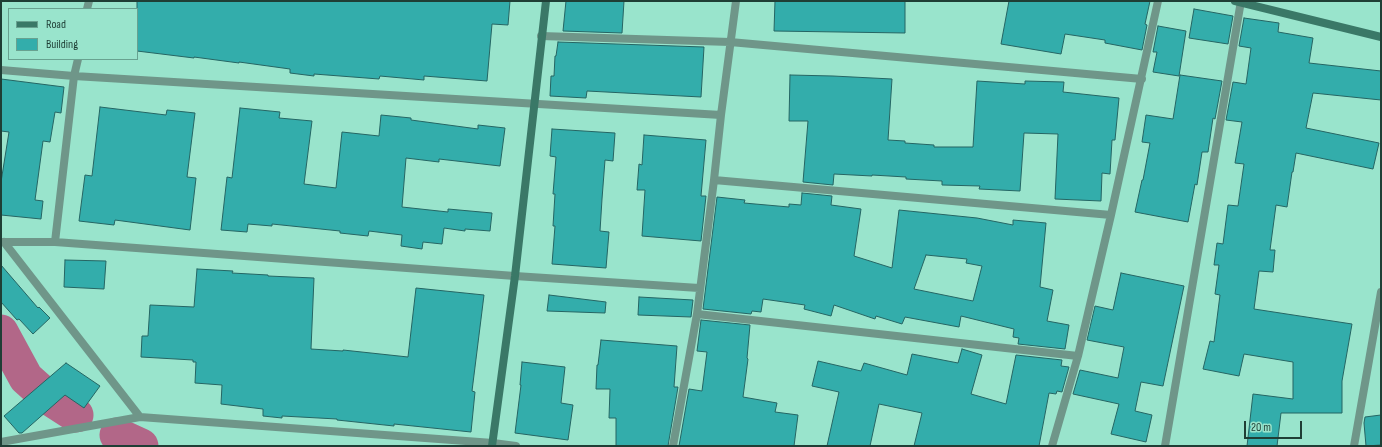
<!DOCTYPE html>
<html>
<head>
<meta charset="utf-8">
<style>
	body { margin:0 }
	#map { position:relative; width:1382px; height:447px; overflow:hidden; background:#99e4cc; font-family:"Sofia Sans Condensed",sans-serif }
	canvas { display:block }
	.frame { position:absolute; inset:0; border:2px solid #1f3e35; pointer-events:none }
	.legend { position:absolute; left:8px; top:8px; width:130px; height:52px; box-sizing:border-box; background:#99e4cc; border:1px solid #68a290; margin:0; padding:5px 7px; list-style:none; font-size:12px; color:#1f3e35 }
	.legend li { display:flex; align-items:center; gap:8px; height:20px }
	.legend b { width:20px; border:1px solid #68a290 }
	.scale { position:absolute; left:1244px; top:421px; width:58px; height:18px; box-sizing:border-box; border:2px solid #1f3e35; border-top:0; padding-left:5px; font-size:12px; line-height:14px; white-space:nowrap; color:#1f3e35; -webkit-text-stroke:3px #99e4cc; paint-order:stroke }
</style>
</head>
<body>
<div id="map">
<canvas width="1382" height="447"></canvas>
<div class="frame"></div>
<ul class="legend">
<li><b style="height:5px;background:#3a7867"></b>Road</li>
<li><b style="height:11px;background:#33adab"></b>Building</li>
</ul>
<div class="scale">20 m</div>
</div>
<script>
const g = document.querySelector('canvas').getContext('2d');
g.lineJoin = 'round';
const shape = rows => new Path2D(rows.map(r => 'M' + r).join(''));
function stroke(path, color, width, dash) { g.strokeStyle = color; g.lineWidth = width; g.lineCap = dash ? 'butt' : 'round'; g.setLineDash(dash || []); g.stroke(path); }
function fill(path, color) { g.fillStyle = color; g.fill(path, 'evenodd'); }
const river = shape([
	[1,332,26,378,45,395,76,415],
	[117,435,141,446]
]);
const building = shape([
	[137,1,510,1,508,25,492,24,487,81,424,76,424,80,380,76,379,79,314,74,314,76,290,73,290,69,239,62,239,63,194,57,194,58,137,51,137,1],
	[566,1,624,1,622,33,563,31,566,1],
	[775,1,905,1,905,33,774,31,775,1],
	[1009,1,1150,1,1145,24,1147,25,1142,50,1105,43,1105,40,1065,34,1061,54,1001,44,1009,1],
	[1194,9,1233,16,1228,44,1189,38,1194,9],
	[1244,18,1279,23,1278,32,1313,38,1309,63,1381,71,1381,100,1313,93,1306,128,1379,143,1373,169,1296,153,1293,172,1292,172,1287,207,1276,205,1270,250,1275,250,1273,272,1259,271,1254,309,1352,324,1342,381,1342,413,1281,413,1277,446,1247,446,1253,394,1293,399,1293,362,1244,354,1239,376,1203,369,1210,341,1214,342,1220,295,1215,294,1219,265,1214,265,1217,243,1223,244,1228,205,1238,206,1244,164,1235,163,1242,122,1226,120,1233,82,1246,84,1251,48,1239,46,1244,18],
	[1158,26,1186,31,1179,76,1153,72,1157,52,1153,52,1158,26],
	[558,42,704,47,701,97,587,91,586,98,550,96,551,76,554,76,555,56,556,56,558,42],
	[790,75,833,76,892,79,888,140,905,141,905,143,934,145,934,147,973,147,977,81,1025,84,1025,81,1064,82,1063,92,1119,98,1115,140,1112,140,1110,174,1102,173,1101,201,1055,199,1058,134,1024,133,1020,191,979,189,980,186,942,185,942,181,906,179,906,177,872,175,872,176,834,174,833,185,803,182,808,121,789,121,790,75],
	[1180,75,1222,81,1215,119,1213,118,1208,152,1202,152,1197,185,1195,184,1188,222,1135,212,1142,180,1143,180,1150,143,1142,142,1146,115,1173,119,1180,75],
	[1,79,64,87,61,113,55,112,50,142,43,141,35,200,43,201,41,219,1,215,1,182,9,132,1,131,1,79],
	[100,107,166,115,167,110,195,113,187,177,196,178,190,230,115,220,114,225,79,221,85,175,92,176,100,107],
	[240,108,280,112,279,118,312,121,304,184,336,188,342,132,379,136,381,115,411,118,411,120,478,129,478,125,505,128,500,166,439,159,439,162,406,158,402,207,448,212,448,209,492,213,490,231,465,229,465,231,444,228,442,244,423,242,422,249,401,246,402,235,369,231,368,236,340,233,340,231,272,224,272,226,248,224,247,232,221,230,227,177,232,178,240,108],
	[552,129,615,133,613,161,605,160,602,199,600,231,609,232,606,268,552,264,555,226,553,226,555,194,553,194,556,157,550,156,552,129],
	[644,135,706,140,701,196,706,196,701,241,642,236,645,190,637,190,639,164,642,165,644,135],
	[802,193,832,196,831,205,861,209,854,256,892,268,899,210,977,218,1013,225,1013,220,1046,223,1040,287,1053,290,1047,321,1069,325,1065,349,1018,344,1019,338,1013,337,1014,329,961,316,959,327,905,317,902,324,876,316,875,319,834,305,831,316,804,309,805,305,763,299,761,312,752,311,751,314,703,309,717,197,745,200,744,203,789,207,789,204,801,205,802,193],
	[926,255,967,259,966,263,982,266,973,301,914,289,926,255],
	[65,260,106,261,104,289,64,287,65,260],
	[1,265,38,308,39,307,50,318,33,334,19,319,17,320,1,302,1,265],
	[197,269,233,271,232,273,268,275,268,276,314,278,311,349,343,351,343,350,408,357,416,288,484,295,472,391,475,392,471,432,394,424,394,426,337,420,337,419,282,416,282,418,263,416,263,409,221,404,222,385,195,383,196,362,193,362,193,360,141,357,142,336,148,336,150,305,194,307,197,269],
	[1121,273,1184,286,1163,386,1141,382,1135,411,1152,415,1146,442,1111,434,1119,404,1073,394,1080,370,1118,378,1124,347,1087,340,1095,306,1113,310,1121,273],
	[549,295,606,302,605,313,547,311,549,295],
	[639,297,693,300,691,317,638,315,639,297],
	[701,320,750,325,747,358,748,359,743,397,777,403,775,412,798,415,794,446,679,446,689,389,702,391,707,352,697,351,701,320],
	[601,340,677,346,674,387,678,387,668,446,616,446,616,418,609,418,610,389,596,389,597,365,598,365,601,340],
	[962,349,982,355,971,394,1006,404,1016,355,1062,360,1061,366,1069,367,1062,392,1057,391,1056,394,1049,393,1039,446,914,446,922,413,879,404,870,446,827,446,839,392,812,386,818,361,861,371,864,363,907,375,912,354,958,363,962,349],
	[522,362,565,367,561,403,573,405,568,440,515,433,521,385,520,385,522,362],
	[66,363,100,386,84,408,65,395,22,433,19,433,4,416,66,363],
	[1381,415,1381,445,1366,446,1364,423,1365,417,1381,415]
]);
const street = shape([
	[87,9,89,1],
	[541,36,730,42,1142,79],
	[1,70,74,76,721,115],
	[714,180,1111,215],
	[1,242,55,242,515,276,699,288],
	[4,242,140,417],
	[55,242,74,76,78,59],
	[697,314,1078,356],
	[1,442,140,417,493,443,516,446],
	[673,446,697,314,714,180,721,115,736,1],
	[1052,446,1078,356,1111,215,1158,1],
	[1165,446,1241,1],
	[1354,446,1381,292]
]);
const secondary = shape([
	[1235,1,1381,37],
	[492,446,515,276,546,1]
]);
stroke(river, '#b26788', 35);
fill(building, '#33adab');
stroke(building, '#256563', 1);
stroke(street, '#6f9689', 8);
stroke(secondary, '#3a7867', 8);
</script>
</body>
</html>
